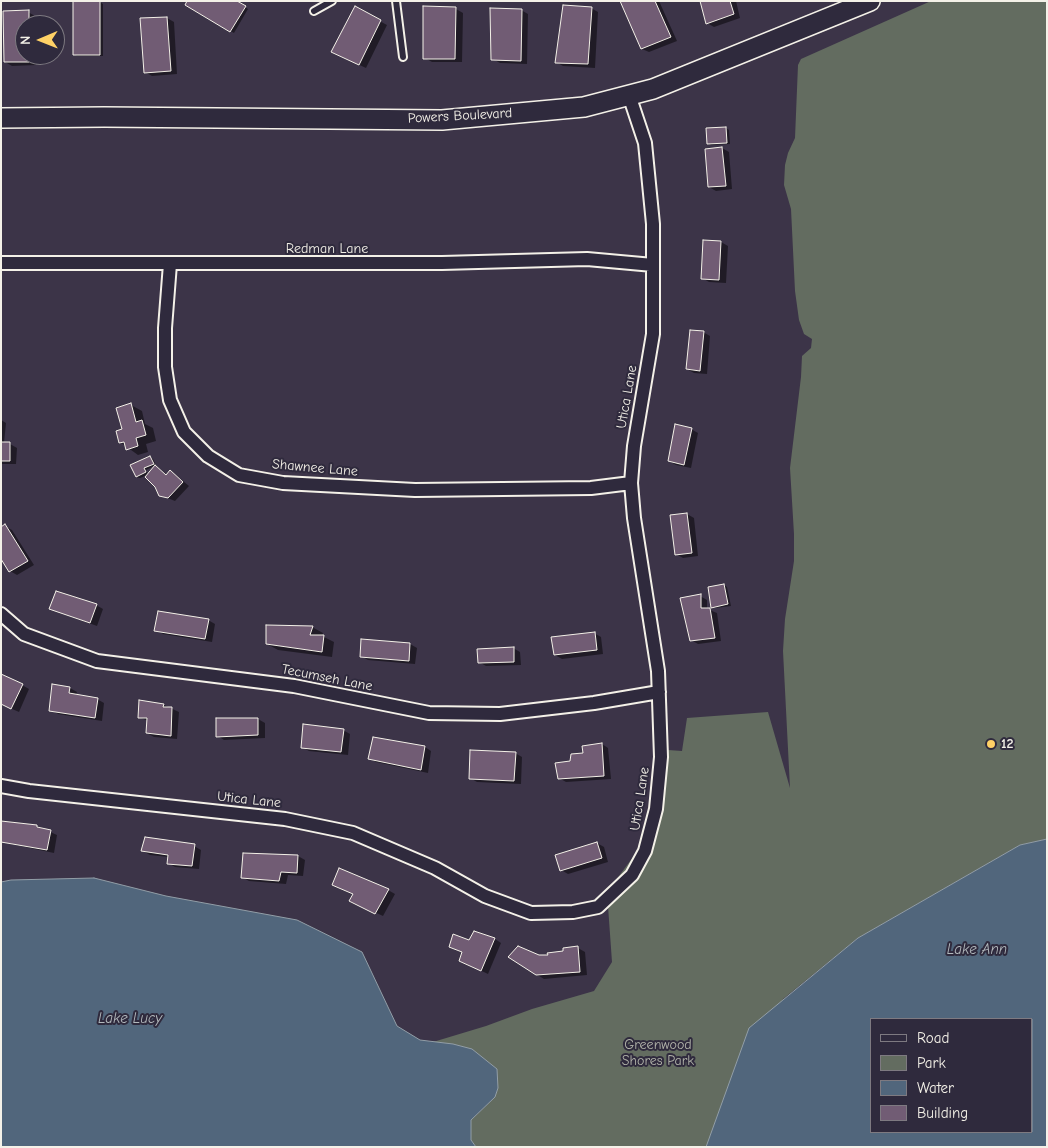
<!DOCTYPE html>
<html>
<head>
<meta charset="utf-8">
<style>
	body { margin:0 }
	#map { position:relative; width:1048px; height:1148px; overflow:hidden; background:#3c3448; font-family:"Comic Neue",sans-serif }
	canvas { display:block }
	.frame { position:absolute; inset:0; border:2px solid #f4f1e8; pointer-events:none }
	.legend { position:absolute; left:870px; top:1018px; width:162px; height:115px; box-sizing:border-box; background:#2f2a3d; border:1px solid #7e7a81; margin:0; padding:6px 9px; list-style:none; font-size:15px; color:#f4f1e8 }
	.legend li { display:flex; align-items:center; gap:10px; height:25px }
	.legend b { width:25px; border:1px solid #7e7a81 }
	.north { position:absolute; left:15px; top:15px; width:50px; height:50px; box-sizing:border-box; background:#2f2a3d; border:1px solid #7e7a81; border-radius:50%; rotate:269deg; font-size:14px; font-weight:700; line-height:20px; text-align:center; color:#f4f1e8 }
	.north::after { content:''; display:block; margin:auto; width:18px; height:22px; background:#ffd166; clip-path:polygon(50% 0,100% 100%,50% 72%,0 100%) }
</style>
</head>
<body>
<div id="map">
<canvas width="1048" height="1148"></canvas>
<div class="frame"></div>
<ul class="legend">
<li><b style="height:6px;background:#2f2a3d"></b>Road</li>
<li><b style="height:14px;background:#636c60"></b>Park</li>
<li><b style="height:14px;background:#51667c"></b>Water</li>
<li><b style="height:14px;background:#715c74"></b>Building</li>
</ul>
<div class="north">N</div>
</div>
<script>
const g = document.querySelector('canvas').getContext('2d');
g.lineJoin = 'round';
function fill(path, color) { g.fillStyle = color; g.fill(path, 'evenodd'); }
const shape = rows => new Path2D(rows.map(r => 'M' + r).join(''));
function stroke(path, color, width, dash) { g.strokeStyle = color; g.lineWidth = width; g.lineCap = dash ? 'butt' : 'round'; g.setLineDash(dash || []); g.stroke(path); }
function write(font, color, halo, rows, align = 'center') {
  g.font = font + ' "Comic Neue",sans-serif'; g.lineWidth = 4; g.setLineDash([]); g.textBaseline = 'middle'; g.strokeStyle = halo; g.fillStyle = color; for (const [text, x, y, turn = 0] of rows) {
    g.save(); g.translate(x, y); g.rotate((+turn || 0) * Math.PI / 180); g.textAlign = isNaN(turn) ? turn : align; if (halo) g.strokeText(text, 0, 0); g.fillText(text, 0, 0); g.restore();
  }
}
const green = shape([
	[931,1,1047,1,1047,839,1020,845,858,938,783,999,709,1147,476,1147,471,1140,471,1120,495,1097,433,1042,486,1026,532,1009,594,991,612,962,607,892,651,833,665,794,668,750,682,751,687,718,768,712,790,788,783,651,785,619,794,561,794,534,790,468,801,377,802,356,811,348,812,339,804,334,799,320,795,291,791,209,784,185,785,165,788,153,795,138,798,65,801,59]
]);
const water = shape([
	[1047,839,1047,1147,706,1147,749,1028,858,938,1020,845,1047,839],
	[872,1019,1032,1019,1032,1132,872,1132,872,1019],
	[94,878,166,896,297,920,362,952,397,1026,420,1040,453,1044,472,1049,497,1069,498,1088,495,1097,471,1120,471,1140,476,1147,1,1147,1,882,11,880,94,878]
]);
const shadow = shape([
	[235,1,248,9,234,33,186,5],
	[622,1,659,1,677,41,649,52,642,49],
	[701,1,736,1,740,18,714,27,707,23],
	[74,2,100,2,103,4,103,56,77,56,74,54],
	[355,8,387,25,366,68,340,56],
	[591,8,598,12,595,68,563,66,556,62],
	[456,9,463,13,462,62,432,62,425,58],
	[521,10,528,14,527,64,500,63,493,59],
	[28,12,35,16,35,25,25,25,25,55,36,55,36,65,12,66,5,62],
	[167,18,174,22,177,74,152,76,145,72],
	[726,128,729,130,730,144,711,145,708,143,708,129],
	[722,148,729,152,732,189,716,191,709,187],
	[705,241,721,242,728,246,726,283,709,282,702,278],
	[703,332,710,336,707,374,694,373,687,369],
	[131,405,142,411,145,424,153,428,156,441,146,444,148,452,138,455,120,442],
	[1,420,6,423,4,443,10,444,17,448,16,464,1,464],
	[691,429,698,433,691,468,676,465,669,461],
	[150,457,153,459,156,465,146,470,148,474,156,466,167,475,170,472,177,476,189,486,175,501,160,495,156,486,145,476,140,478,136,477],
	[687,514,694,518,698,556,683,558,676,554],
	[5,526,12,530,34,565,17,575,10,571],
	[724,585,727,587,731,606,715,608,712,607],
	[700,596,707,600,707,609,717,613,721,641,698,644,691,640],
	[96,605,103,609,97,626,58,612],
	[208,620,215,624,212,642,163,634,156,630],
	[312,627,323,633,322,636,334,642,332,657,278,650,267,644],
	[594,633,601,637,603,654,562,659,555,655],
	[410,644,417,648,415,664,368,660,361,656],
	[513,648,520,652,521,665,486,666,479,662],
	[22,685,29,689,19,712,1,704],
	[70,688,77,692,76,695,97,699,104,703,102,721,58,714,51,710],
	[140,701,164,705,179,712,177,739,154,737,147,733,148,721,139,717],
	[258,719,265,723,265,738,224,740,218,736,217,720],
	[343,730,350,734,348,755,309,751,302,747],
	[602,744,608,748,611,779,566,782,559,778,571,762],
	[425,747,431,751,428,773,376,762,369,758],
	[515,753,522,757,521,784,477,782,470,778],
	[1,822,37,826,57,835,54,853,1,842],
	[597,843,604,847,608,862,568,874,561,870],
	[194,846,201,850,199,869,175,867,168,863,169,857,150,855,143,851],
	[244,854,298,856,305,860,303,876,288,875,286,884,249,881,242,877],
	[388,890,395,894,383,916,357,904],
	[495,939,501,943,488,974,467,964,463,953,457,950,470,942],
	[578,948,585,952,587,975,544,979,536,974,539,957,565,953]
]);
const building = shape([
	[73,1,100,1,100,55,73,55,73,1],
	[187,1,237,1,246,6,230,32,185,5,187,1],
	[620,1,655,1,671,37,641,49,620,1],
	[700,1,730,1,734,14,706,24,700,1],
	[563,5,592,7,588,64,555,63,563,5],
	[355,6,381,20,359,65,331,52,355,6],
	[423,6,456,7,455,59,423,59,423,6],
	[490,8,522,9,521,61,491,60,490,8],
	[29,10,29,25,25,25,25,55,29,55,29,62,4,62,3,11,29,10],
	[167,17,171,71,144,73,140,18,167,17],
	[726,127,727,143,707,144,706,128,726,127],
	[722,147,726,186,708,187,705,149,722,147],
	[703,240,721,241,719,280,701,279,703,240],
	[690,330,704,331,700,371,686,369,690,330],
	[131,403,136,422,142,420,146,435,136,438,138,446,126,450,124,442,119,443,116,431,122,429,116,408,131,403],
	[675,424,692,428,684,465,668,461,675,424],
	[1,442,10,442,10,461,1,461,1,442],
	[150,456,154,464,144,468,146,472,136,477,130,465,150,456],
	[155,465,166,475,170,470,183,482,168,498,159,496,155,487,145,477,155,465],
	[687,513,692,553,675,555,670,515,687,513],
	[5,524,28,561,9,572,1,559,1,527,5,524],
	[724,584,728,604,711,608,708,587,724,584],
	[56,591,97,604,90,623,49,609,56,591],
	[701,594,701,608,710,608,715,638,690,641,680,598,701,594],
	[158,611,209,619,205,639,154,631,158,611],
	[266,625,313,626,310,635,324,635,322,652,266,644,266,625],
	[595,632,597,650,554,655,551,637,595,632],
	[361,639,410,643,409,661,360,657,361,639],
	[514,647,514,662,478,663,477,649,514,647],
	[1,674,23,684,11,709,1,704,1,674],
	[52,684,70,687,69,693,98,698,95,718,49,711,52,684],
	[139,700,164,704,163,707,172,707,171,736,146,733,147,718,138,718,139,700],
	[216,718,258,718,258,735,216,737,216,718],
	[303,724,344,729,341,752,301,748,303,724],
	[373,737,425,746,421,770,368,759,373,737],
	[602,743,604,776,558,779,555,763,570,761,571,754,583,753,582,746,602,743],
	[470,750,516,752,514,781,469,779,470,750],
	[1,821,37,825,37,827,51,830,47,850,1,842,1,821],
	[145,837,195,844,192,866,167,864,168,855,141,851,145,837],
	[597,842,602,858,560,871,555,855,597,842],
	[243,853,298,855,297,873,281,872,279,881,241,878,243,853],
	[339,868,389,889,375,914,349,901,353,894,332,885,339,868],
	[474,931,495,938,481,971,459,961,462,952,449,947,453,934,469,940,474,931],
	[518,946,539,955,548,955,547,953,563,951,563,948,578,946,580,972,536,975,508,957,518,946]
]);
const service = shape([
	[396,1,403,57],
	[314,11,332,1]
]);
const minor = shape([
	[1,263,442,263,587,259,653,265],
	[170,264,165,328,165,367,170,400,184,432,208,456,239,475,283,483,415,490,591,488,631,483],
	[1,614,24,634,97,661,294,686,429,713,500,714,594,703,659,692],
	[1,786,29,791,285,819,353,833,435,868,485,896,531,913,573,912,598,907,632,875,645,851,656,809,661,757,658,671,634,518,631,483,634,446,653,334,653,224,645,143,629,95]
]);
const secondary = shape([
	[1,118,104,117,442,120,584,107,653,89,870,1]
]);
const markers = [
	[991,744,5,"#ffd166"]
];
const streetNames = [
	["Powers Boulevard",460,116,-3],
	["Redman Lane",327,249],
	["Utica Lane",627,397,-80],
	["Shawnee Lane",315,468,5],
	["Tecumseh Lane",327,678,11],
	["Utica Lane",640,799,-81],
	["Utica Lane",249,800,6]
];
const poiNames = [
	["12",1001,744]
];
const parkNames = [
	["Greenwood",658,1045],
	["Shores Park",658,1061]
];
const waterNames = [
	["Lake Ann",977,950],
	["Lake Lucy",130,1019]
];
fill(green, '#636c60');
fill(water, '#51667c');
stroke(water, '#929ea7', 1);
fill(shadow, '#0007');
fill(building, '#715c74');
stroke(building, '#f4f1e8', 1);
stroke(service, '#f4f1e8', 10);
stroke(minor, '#f4f1e8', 16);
stroke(secondary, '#f4f1e8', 22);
stroke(service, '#2f2a3d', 6);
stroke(minor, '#2f2a3d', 12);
stroke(secondary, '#2f2a3d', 19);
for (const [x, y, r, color] of markers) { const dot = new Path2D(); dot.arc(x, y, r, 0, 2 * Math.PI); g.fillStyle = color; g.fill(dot); stroke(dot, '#2f2a3d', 2); }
write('14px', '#f4f1e8', '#2f2a3d', streetNames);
write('bold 14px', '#f4f1e8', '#2f2a3d', poiNames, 'left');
write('14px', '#b3b5ab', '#2f2a3d', parkNames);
write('italic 15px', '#b3b9bd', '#2f2a3d', waterNames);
</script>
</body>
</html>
